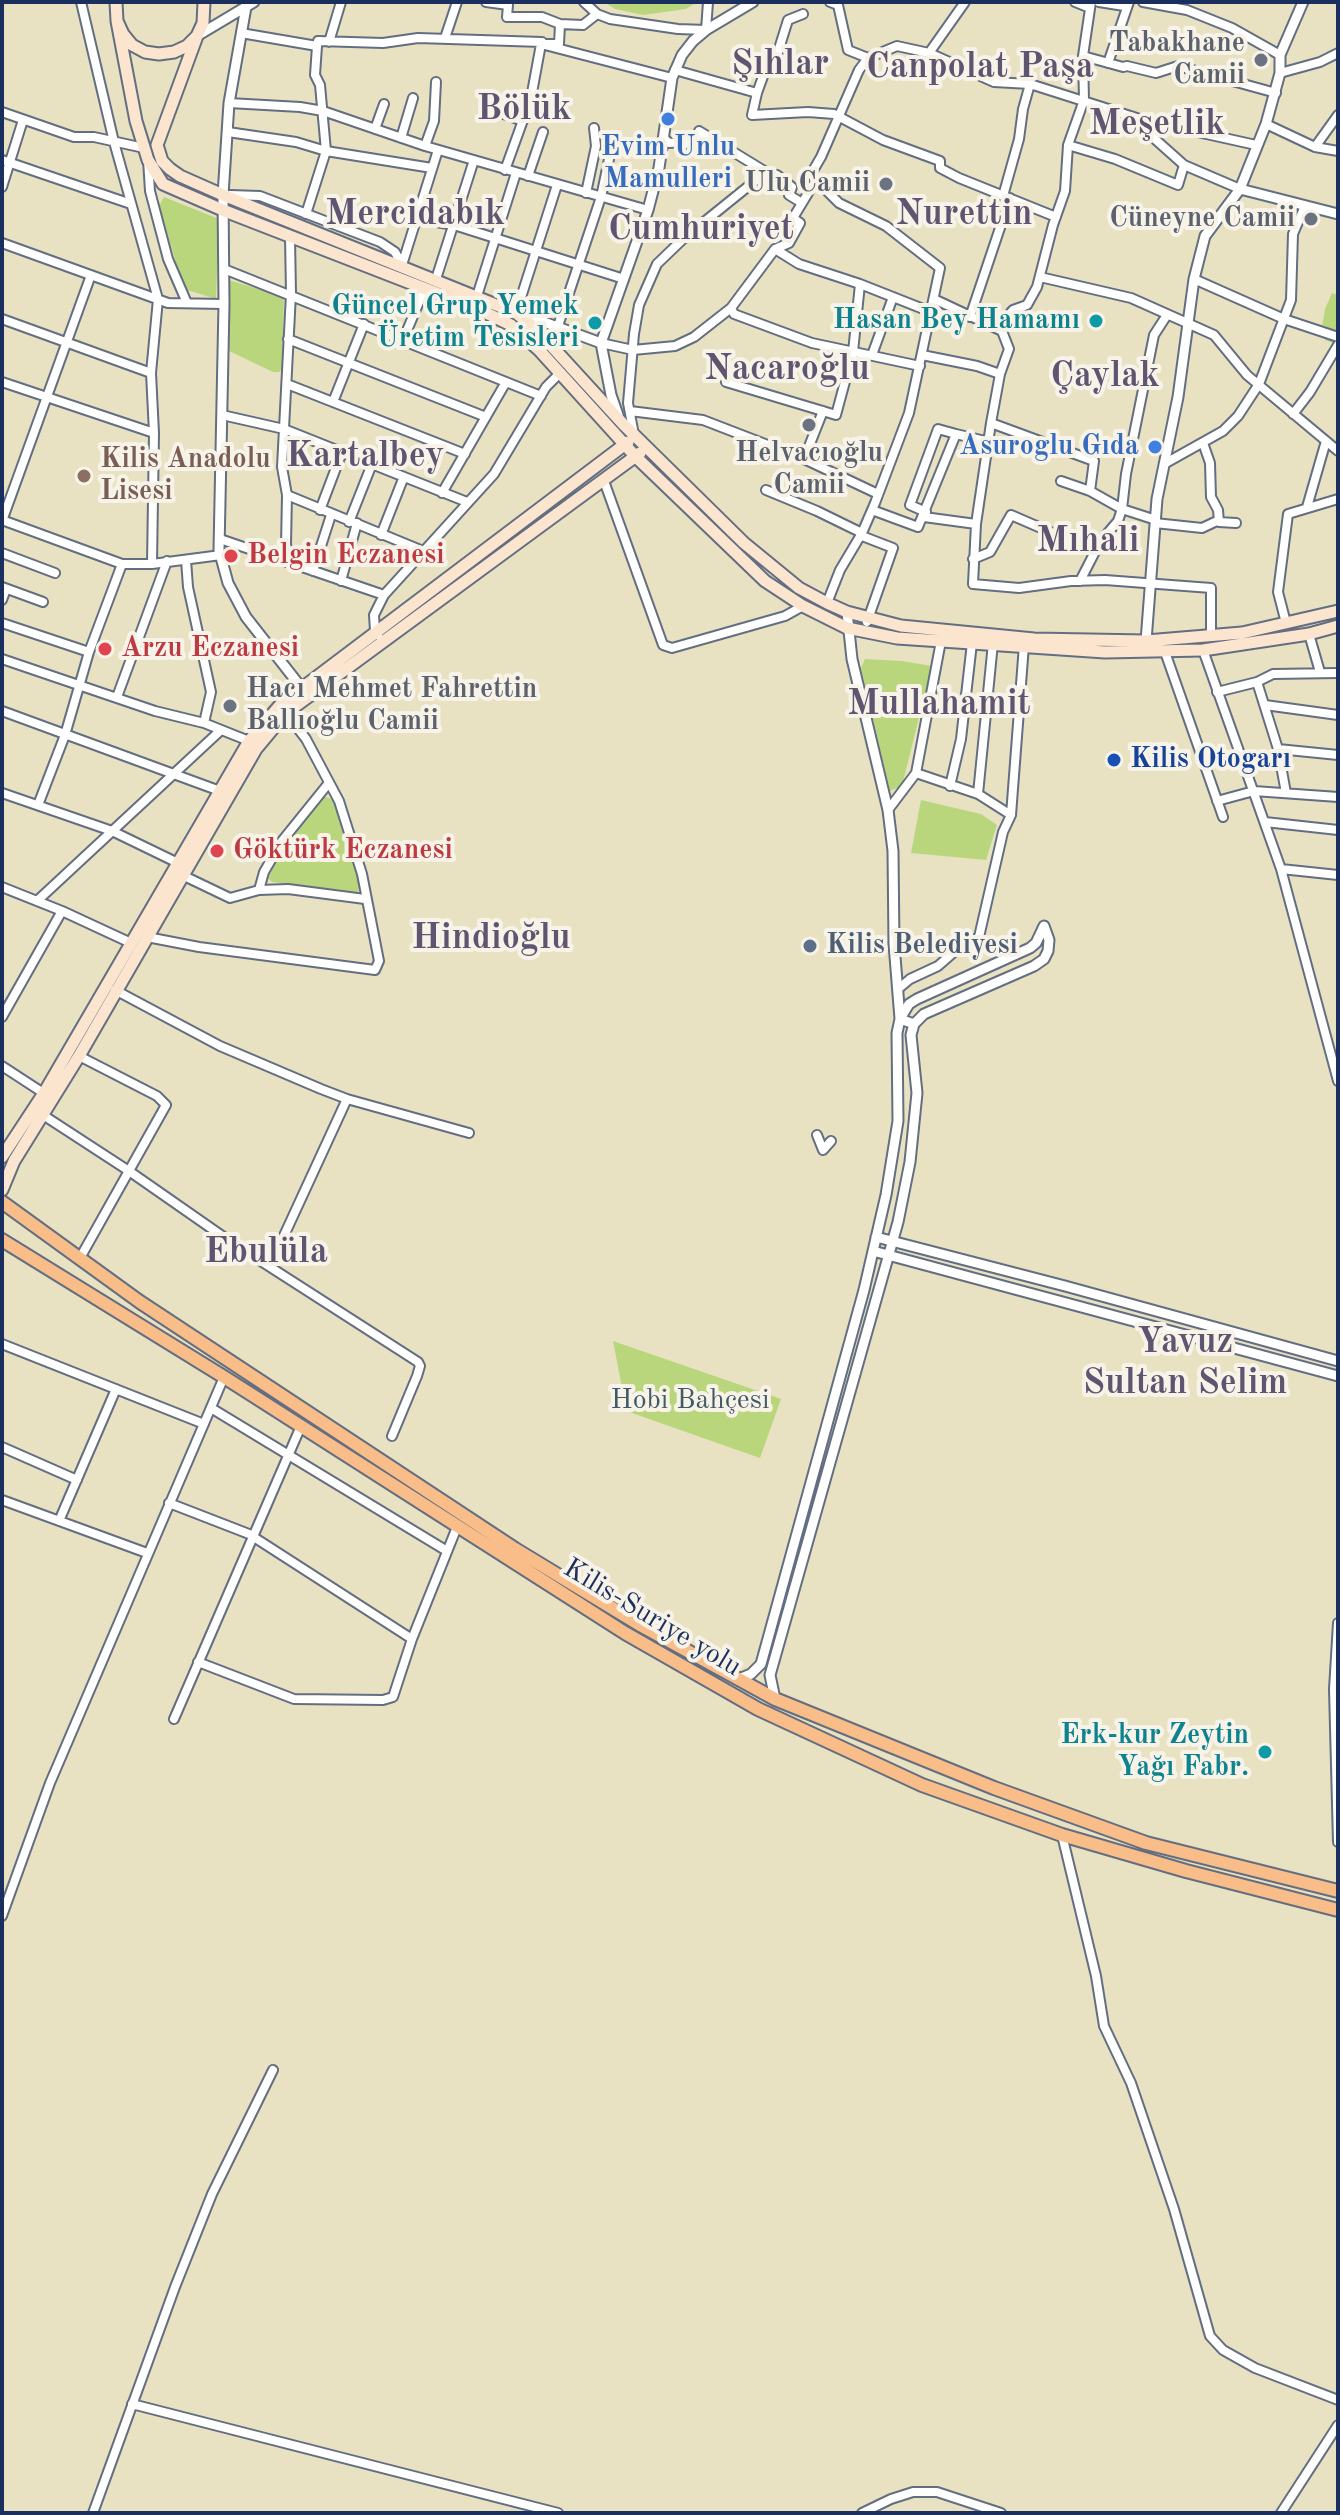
<!DOCTYPE html>
<html>
<head>
<meta charset="utf-8">
<style>
	body { margin:0 }
	#map { position:relative; width:1340px; height:2515px; overflow:hidden; background:#e9e2c2; font-family:"Old Standard TT",serif }
	canvas { display:block }
	.frame { position:absolute; inset:0; border:4px solid #1b2f5e; pointer-events:none }
</style>
</head>
<body>
<div id="map">
<canvas width="1340" height="2515"></canvas>
<div class="frame"></div>
</div>
<script>
const g = document.querySelector('canvas').getContext('2d');
g.lineJoin = 'round';
function fill(path, color) { g.fillStyle = color; g.fill(path, 'evenodd'); }
const shape = rows => new Path2D(rows.map(r => 'M' + r).join(''));
function stroke(path, color, width, dash) { g.strokeStyle = color; g.lineWidth = width; g.lineCap = dash ? 'butt' : 'round'; g.setLineDash(dash || []); g.stroke(path); }
function write(font, color, halo, rows, align = 'center') {
  g.font = font + ' "Old Standard TT",serif'; g.lineWidth = 8; g.setLineDash([]); g.textBaseline = 'middle'; g.strokeStyle = halo; g.fillStyle = color; for (const [text, x, y, turn = 0] of rows) {
    g.save(); g.translate(x, y); g.rotate((+turn || 0) * Math.PI / 180); g.textAlign = isNaN(turn) ? turn : align; if (halo) g.strokeText(text, 0, 0); g.fillText(text, 0, 0); g.restore();
  }
}
const green = shape([
	[604,2,697,2,686,9,643,15,615,9],
	[164,197,219,219,216,299,184,289,159,206],
	[229,280,284,297,282,369,279,372,273,372,227,350],
	[1332,293,1338,295,1338,338,1335,344,1325,340,1328,329,1322,327,1325,309],
	[865,659,902,661,932,666,902,786,890,791,861,668],
	[324,796,331,799,335,805,360,887,357,893,272,882,268,878,278,856],
	[921,800,981,814,997,825,986,860,911,853],
	[613,1341,781,1399,760,1458,632,1413,626,1408]
]);
const minor = shape([
	[81,2,114,142,158,299,151,373,154,433,152,564],
	[486,2,508,5,507,17,542,17,560,24,583,25,597,14],
	[584,2,597,14,610,19,678,29,706,30,708,2],
	[830,2,838,5,848,50,868,58],
	[1075,2,1090,8],
	[1091,2,1083,56,1084,100,1068,145,1065,191,1053,225,1037,287,1027,305,1013,310,1007,317,1002,331,1009,349,1000,374,991,423,976,524,973,584,1019,588,1071,581,1105,580,1211,588,1211,636],
	[1099,2,1124,6,1128,3],
	[1143,2,1187,10,1232,28,1280,55],
	[241,33,317,46,318,41,383,43,418,38,542,42,541,44,672,78],
	[445,38,457,2],
	[329,42,341,2],
	[929,53,965,2],
	[1083,56,1123,67,1127,66,1156,73,1178,66,1276,93],
	[1108,63,1129,2],
	[773,68,788,20,803,14],
	[675,70,757,93,765,71,773,68,812,63],
	[1280,73,1320,62,1338,53],
	[757,93,752,115,808,112,834,114,883,140,940,161,940,168,959,178,1056,217],
	[229,103,300,107,323,111,425,146,648,210],
	[499,108,504,114,523,121],
	[2,112,74,137,94,137,144,148],
	[1143,120,1256,145],
	[1266,124,1315,147,1338,151],
	[375,129,384,104],
	[228,132,296,142,326,151,432,168],
	[401,138,413,98],
	[664,138,669,143,684,142,694,147,699,131,766,172,777,175,792,187,789,195,802,203],
	[1068,145,1115,159,1178,185,1184,165],
	[425,146,434,121,436,82],
	[1315,147,1338,115],
	[2,160,131,204],
	[148,160,150,191,168,259,187,303],
	[505,170,531,98,541,44,559,44,560,24],
	[528,176,543,132],
	[816,180,839,203,886,226,940,268,909,413,875,503,862,533,840,570,827,603],
	[2,187,23,120],
	[586,193,596,146,594,128],
	[230,195,260,196,380,242,395,252,402,265],
	[1003,196,1019,139,1023,109,1030,84],
	[306,214,326,151,320,85,315,75,317,46],
	[418,219,454,225,624,279],
	[290,237,291,294,282,467,287,495,286,545,292,564],
	[2,243,168,303,224,304],
	[775,249,799,264,860,284,931,312],
	[402,265,438,150],
	[224,269,541,396],
	[1040,277,1131,298,1214,335,1247,375,1338,451],
	[436,279,474,160],
	[1194,279,1284,319,1338,337],
	[477,296,516,173],
	[934,299,1002,331],
	[731,308,734,314,812,343,920,366],
	[516,313,557,185],
	[970,317,1010,198],
	[2,319,151,373],
	[558,326,601,197,609,159],
	[288,339,486,417],
	[403,340,425,288],
	[601,343,633,350,675,346,694,337,731,308,775,249,789,243,800,223,793,218,816,180,811,174,821,157,859,70,868,58,897,46,929,53,994,82,1030,84,1143,120,1147,132,1184,165,1240,189],
	[872,355,893,297],
	[922,355,977,366,1000,374],
	[2,382,154,433],
	[726,382,836,415,853,352,860,284],
	[287,384,465,454],
	[333,402,364,324],
	[630,411,703,420,804,459,878,494],
	[1293,414,1310,392,1338,345],
	[222,415,284,429,467,502],
	[991,423,1094,461,1090,491],
	[634,435,628,403,634,334,639,305,657,264,683,239,766,172],
	[1203,443,1210,463,1211,497,1218,510,1219,522,1236,523],
	[804,459,823,411],
	[1164,464,1223,431,1238,416,1259,384,1291,300,1293,234,1305,206],
	[604,481,663,645,672,648,785,616,803,606],
	[1061,481,1090,491,1122,509,1126,474,1154,335,1167,315],
	[766,490,817,511,862,533,862,536,893,548,867,622],
	[442,493,506,382],
	[287,495,423,551],
	[1307,507,1326,441],
	[320,510,342,452],
	[872,510,918,527,956,434,989,442],
	[926,512,910,505,938,429,956,434],
	[924,517,976,524],
	[2,520,122,564,152,564,221,555],
	[2,521,91,275],
	[349,522,372,464],
	[1155,523,1202,528,1219,520],
	[381,535,403,479],
	[220,539,384,595],
	[2,553,55,573],
	[973,559,990,552,1011,515,1094,551],
	[186,560,188,587,211,692,204,723],
	[313,571,331,515],
	[341,581,357,523],
	[1080,581,1100,542,1118,521,1122,509,1156,520],
	[2,587,43,602],
	[2,600,6,589],
	[2,623,89,652],
	[1286,623,1278,592,1288,514,1338,499],
	[1309,634,1320,672],
	[378,635,375,631,374,615,384,595,494,474,546,387,560,373],
	[1203,650,1281,869,1338,1081],
	[1165,652,1223,817],
	[2,659,155,711,204,723,249,741],
	[1257,682,1278,749,1286,793],
	[1217,692,1257,682,1273,674,1338,673],
	[117,697,167,561],
	[1265,705,1338,715],
	[2,711,220,791],
	[1278,749,1338,755],
	[916,773,978,794,1011,815],
	[950,786,961,739,972,643],
	[2,793,112,831,178,863],
	[978,794,993,643],
	[1217,801,1254,791,1338,797],
	[38,805,65,735,89,652,122,564],
	[888,810,916,773,941,641],
	[1265,822,1338,830],
	[1281,869,1338,875],
	[182,875,230,898,259,890,288,889,365,899],
	[2,887,62,911,131,943],
	[259,890,264,872,282,841,328,784],
	[37,901,221,730],
	[147,937,199,947,375,970,379,961,362,874,339,801,306,739,286,713],
	[898,989,910,979,938,966,954,952,979,937,1003,832,1011,815,1024,645],
	[115,990,220,1046,321,1089,347,1099,469,1133],
	[2,1017,62,911],
	[79,1056,157,1096,166,1105,80,1258],
	[2,1066,48,1096],
	[43,1115,129,1171,228,1240,418,1362,420,1366,417,1376,392,1436],
	[817,1135,823,1150,831,1141],
	[270,1266,347,1099],
	[2,1344,204,1424],
	[211,1408,447,1551],
	[2,1447,77,1480],
	[2,1500,147,1553],
	[169,1503,249,1534,412,1639],
	[59,1521,116,1389],
	[1338,1623,1334,1689,1338,1842],
	[198,1662,294,1699,383,1700,393,1697,412,1639,457,1527],
	[174,1719,301,1426],
	[1062,1835,1096,1976,1104,2026,1131,2083,1174,2209,1210,2336,1223,2350,1255,2368,1338,2400],
	[2,1916,50,1783,224,1377],
	[132,2404,558,2513],
	[93,2513,175,2287,212,2194,273,2070],
	[862,2513,891,2499,913,2492,937,2492,1001,2513],
	[1281,2513,1338,2425]
]);
const tertiary = shape([
	[246,7,229,103,223,195,224,304,219,550,228,583,246,617,304,691],
	[197,36,254,2],
	[1240,189,1338,214],
	[526,320,533,318,601,343],
	[618,415,611,395,601,343,648,210,659,168,672,78,682,55,693,41,706,30,753,2],
	[847,612,852,659,888,810,893,851,894,944,900,1019,914,1024],
	[1146,641,1157,499,1178,397,1194,279,1205,236,1240,189,1266,124,1280,73,1280,55,1303,2],
	[876,1237,1065,1286,1338,1361],
	[873,1251,1338,1376],
	[739,1679,751,1674,761,1664,864,1290,886,1195,898,1121,897,1033,900,1019,909,1004,917,999,1030,948,1036,943,1044,926],
	[775,1699,770,1675,898,1222,910,1162,917,1093,911,1035,914,1024,924,1014,1034,966,1044,959,1048,951,1049,940,1044,926]
]);
const secondary = shape([
	[116,2,117,21,123,34,132,45,145,52,159,54,174,52,187,46,197,36,203,23,204,2],
	[117,21,136,121,148,160,163,184,225,211,480,310,511,325,540,351,636,457,765,581,803,606,847,628,897,638,1105,652,1203,650,1309,634,1338,626],
	[197,36,157,145,162,161,170,169,180,176,223,195,516,313,536,329,623,424,744,543,799,588,827,603,847,612,901,626,1034,639,1146,641,1242,633,1338,611],
	[2,1157,44,1093,249,741,281,704,628,442],
	[2,1190,14,1161,79,1056,256,749,286,713,640,453]
]);
const trunk = shape([
	[2,1202,140,1302,515,1549,642,1626,775,1699,994,1788,1146,1843,1338,1891],
	[2,1240,224,1377,625,1633,758,1709,922,1785,1062,1835,1186,1871,1338,1910]
]);
const markers = [
	[1261,60,8,"#6b7280"],
	[668,119,8,"#3f7fe0"],
	[886,184,8,"#6b7280"],
	[1311,219,8,"#6b7280"],
	[1096,321,8,"#0f9aa8"],
	[595,323,8,"#0f9aa8"],
	[809,425,8,"#6b7280"],
	[1155,447,8,"#3f7fe0"],
	[84,476,8,"#8d6e63"],
	[231,556,8,"#e0444e"],
	[105,649,8,"#e0444e"],
	[230,706,8,"#6b7280"],
	[1114,760,8,"#1a4fb4"],
	[217,851,8,"#e0444e"],
	[810,946,8,"#5c6f8a"],
	[1265,1752,8,"#0f9aa8"]
];
const worshipNames = [
	["Tabakhane",1245,44],
	["Camii",1245,76],
	["Ulu Camii",870,184],
	["Cüneyne Camii",1295,219],
	["Helvacıoğlu",809,454,"center"],
	["Camii",809,486,"center"],
	["Hacı Mehmet Fahrettin",246,690,"left"],
	["Ballıoğlu Camii",246,722,"left"]
];
const shopNames = [
	["Evim Unlu",668,148],
	["Mamulleri",668,180],
	["Asuroglu Gıda",1139,447,"right"]
];
const cultureNames = [
	["Güncel Grup Yemek",579,307],
	["Üretim Tesisleri",579,339],
	["Hasan Bey Hamamı",1080,321],
	["Erk-kur Zeytin",1249,1736],
	["Yağı Fabr.",1249,1768]
];
const educationNames = [
	["Kilis Anadolu",100,460],
	["Lisesi",100,492]
];
const healthNames = [
	["Belgin Eczanesi",247,556],
	["Arzu Eczanesi",121,649],
	["Göktürk Eczanesi",233,851]
];
const transitNames = [
	["Kilis Otogarı",1130,760]
];
const serviceNames = [
	["Kilis Belediyesi",826,946]
];
const parkNames = [
	["Hobi Bahçesi",690,1401]
];
const streetNames = [
	["Kilis-Suriye yolu",652,1618,31]
];
const districtNames = [
	["Şıhlar",780,65],
	["Canpolat Paşa",980,68],
	["Bölük",524,110],
	["Meşetlik",1157,125],
	["Mercidabık",415,215],
	["Nurettin",964,215],
	["Cumhuriyet",701,230],
	["Nacaroğlu",787,370],
	["Çaylak",1105,377],
	["Kartalbey",365,457],
	["Mıhali",1088,542],
	["Mullahamit",939,705],
	["Hindioğlu",491,939],
	["Ebulüla",266,1253],
	["Yavuz",1185,1343],
	["Sultan Selim",1185,1384]
];
fill(green, '#b9d67d');
stroke(minor, '#636e81', 12);
stroke(tertiary, '#636e81', 13);
stroke(secondary, '#636e81', 15);
stroke(trunk, '#636e81', 16);
stroke(minor, '#fff', 8);
stroke(tertiary, '#fff', 9);
stroke(secondary, '#fce5cf', 11);
stroke(trunk, '#f8bd88', 12);
for (const [x, y, r, color] of markers) { const dot = new Path2D(); dot.arc(x, y, r, 0, 2 * Math.PI); g.fillStyle = color; g.fill(dot); stroke(dot, '#f7f3e8', 3); }
write('bold 28px', '#5b616d', '#f7f3e8', worshipNames, 'right');
write('bold 28px', '#366cbe', '#f7f3e8', shopNames);
write('bold 28px', '#0d838f', '#f7f3e8', cultureNames, 'right');
write('bold 28px', '#785e54', '#f7f3e8', educationNames, 'left');
write('bold 28px', '#be3a42', '#f7f3e8', healthNames, 'left');
write('bold 28px', '#164399', '#f7f3e8', transitNames, 'left');
write('bold 28px', '#4e5e75', '#f7f3e8', serviceNames, 'left');
write('28px', '#425966', '#f7f3e8', parkNames);
write('28px', '#1b2f5e', '#f7f3e8', streetNames);
write('bold 36px', '#5f5570', '#f7f3e8', districtNames);
</script>
</body>
</html>
